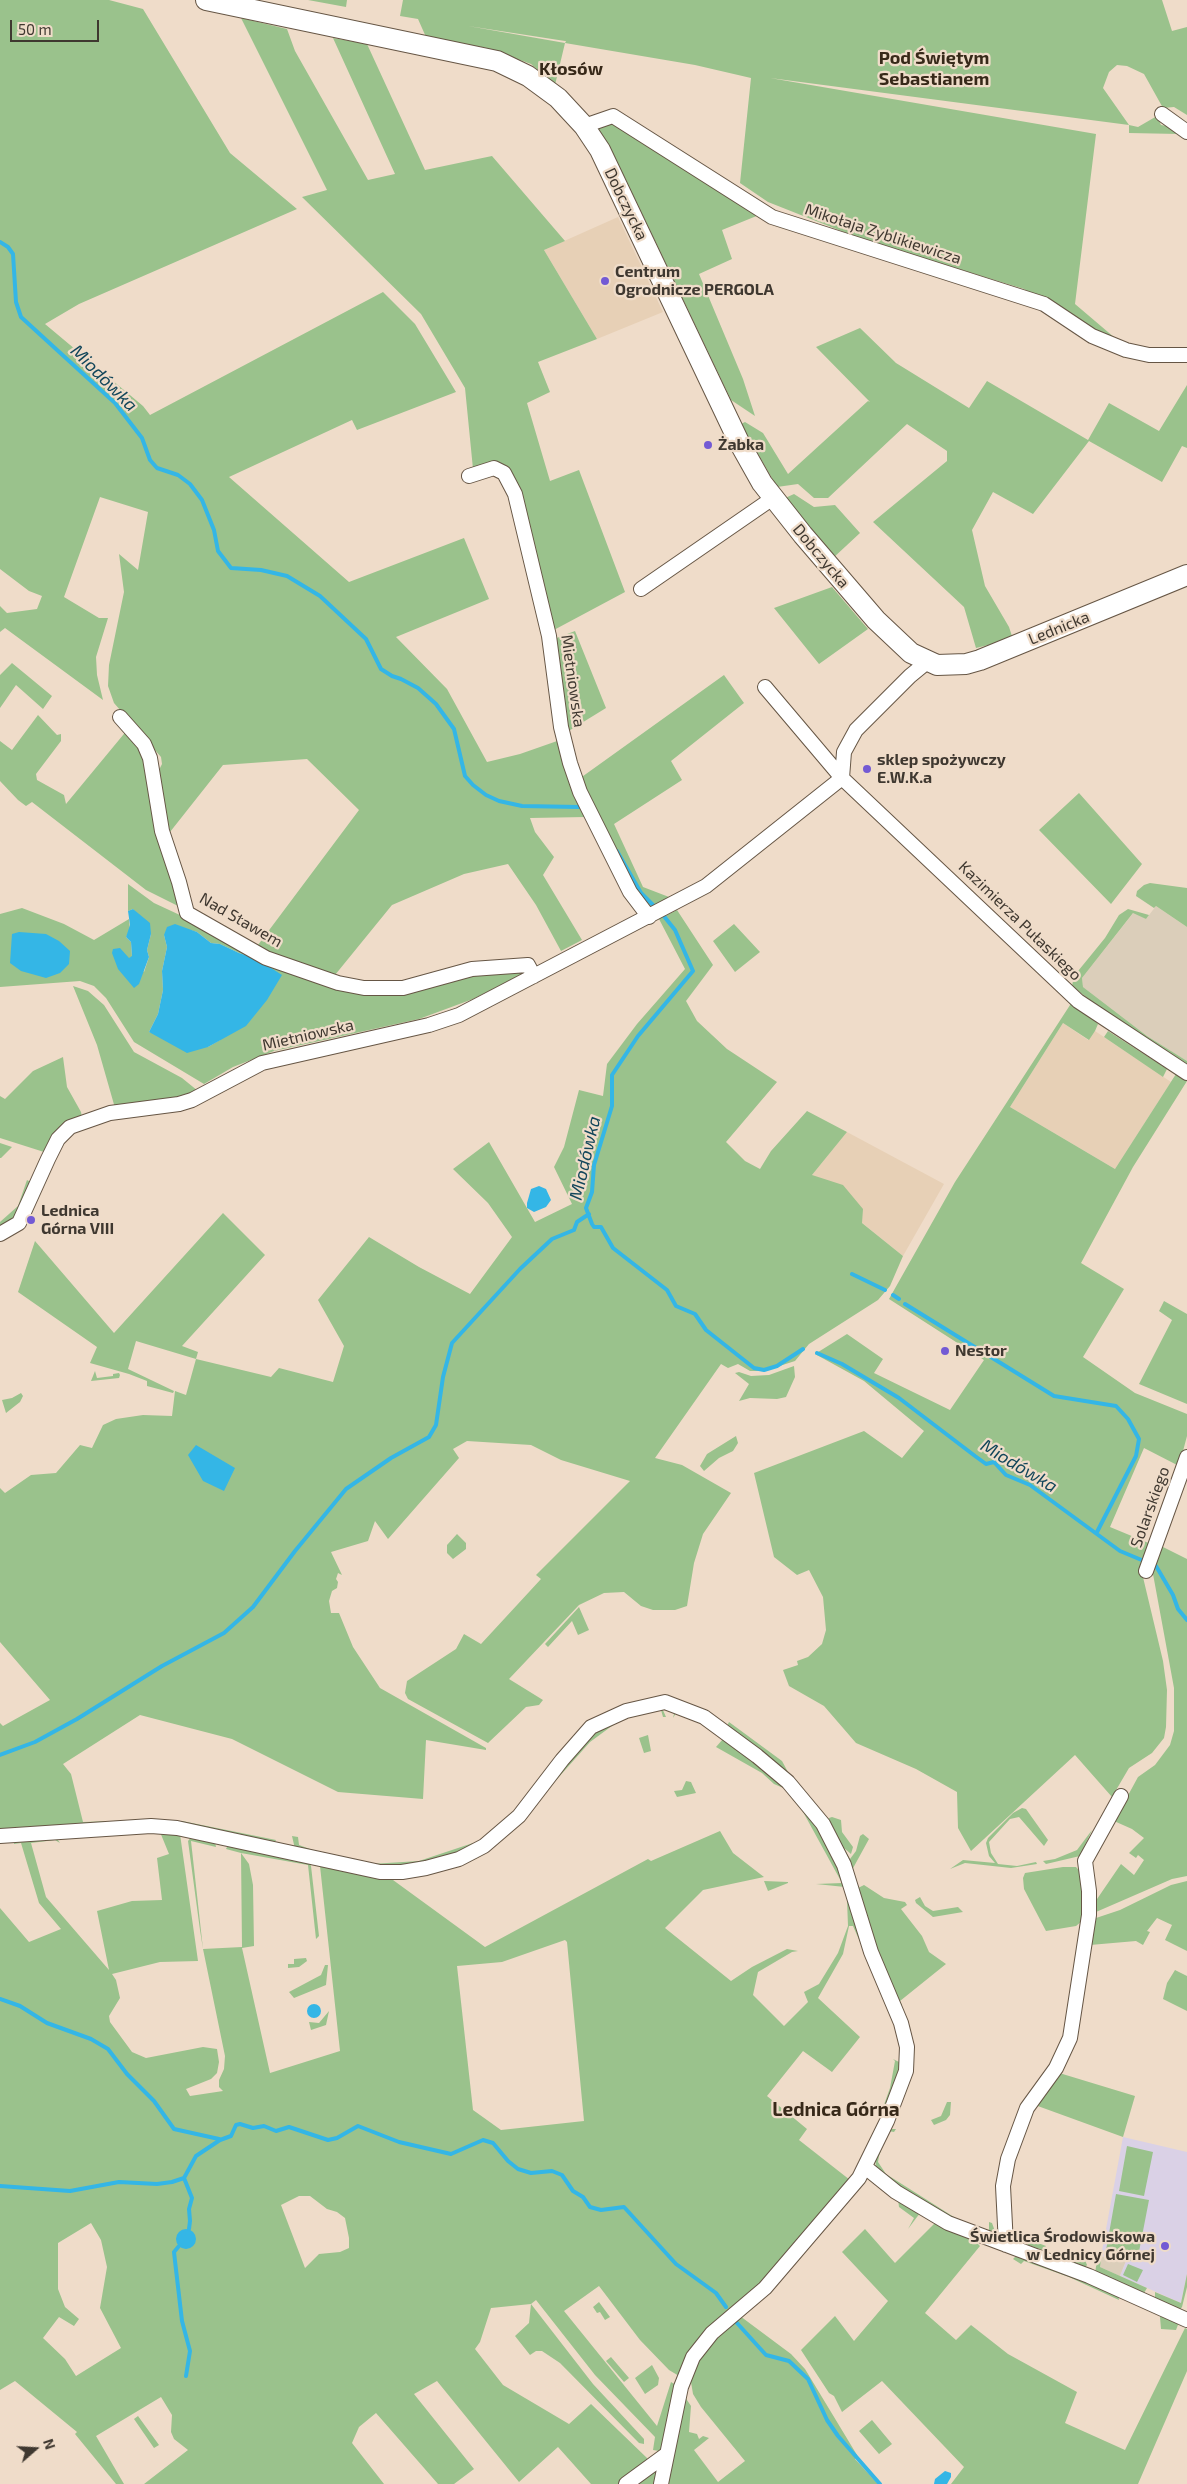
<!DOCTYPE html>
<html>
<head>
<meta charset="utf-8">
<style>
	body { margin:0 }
	#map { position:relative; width:1187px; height:2484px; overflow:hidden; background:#efdcc9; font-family:"Exo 2",sans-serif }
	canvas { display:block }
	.north { position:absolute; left:10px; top:2424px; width:50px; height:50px; -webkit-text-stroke:4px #efdcc9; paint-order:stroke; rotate:71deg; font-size:14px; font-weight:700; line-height:20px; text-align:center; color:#3f3830 }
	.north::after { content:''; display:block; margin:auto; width:18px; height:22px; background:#3f3830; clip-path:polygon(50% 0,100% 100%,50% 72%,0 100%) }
	.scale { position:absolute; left:10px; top:20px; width:89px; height:22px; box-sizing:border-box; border:2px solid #3f3830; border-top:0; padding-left:6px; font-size:15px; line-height:18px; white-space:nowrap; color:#3f3830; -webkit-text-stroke:4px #efdcc9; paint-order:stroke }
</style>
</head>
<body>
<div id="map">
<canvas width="1187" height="2484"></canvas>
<div class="north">N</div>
<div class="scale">50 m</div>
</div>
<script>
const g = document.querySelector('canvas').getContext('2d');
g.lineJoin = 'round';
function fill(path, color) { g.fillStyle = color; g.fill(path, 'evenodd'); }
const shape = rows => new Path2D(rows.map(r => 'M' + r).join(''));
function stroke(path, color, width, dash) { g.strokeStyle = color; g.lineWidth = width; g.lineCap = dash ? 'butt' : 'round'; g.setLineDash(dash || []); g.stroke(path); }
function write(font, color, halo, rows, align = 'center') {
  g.font = font + ' "Exo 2",sans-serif'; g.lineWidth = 4.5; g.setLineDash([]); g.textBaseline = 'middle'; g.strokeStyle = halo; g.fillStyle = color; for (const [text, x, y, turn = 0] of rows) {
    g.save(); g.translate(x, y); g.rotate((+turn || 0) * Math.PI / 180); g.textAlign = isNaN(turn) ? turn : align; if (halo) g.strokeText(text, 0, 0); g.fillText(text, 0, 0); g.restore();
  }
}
const built = shape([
	[618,217,663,312,597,339,544,250],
	[1063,1023,1088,1040,1095,1031,1171,1082,1115,1169,1010,1107],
	[847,1132,944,1184,903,1256,861,1222,812,1175]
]);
const industrial = shape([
	[1156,906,1187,927,1187,1061,1147,1036,1083,987,1082,978,1134,912,1146,919],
	[1101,2256,1126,2261,1120,2276,1100,2267]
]);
const education = shape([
	[1123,2137,1187,2152,1187,2274,1181,2303,1120,2276,1126,2261,1101,2256]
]);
const green = shape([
	[0,0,109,0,143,9,230,153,297,209,79,304,45,324,143,406,150,415,383,292,415,324,456,392,357,430,352,420,229,477,349,582,464,538,489,599,396,637,447,689,487,762,520,754,560,740,586,817,530,818,535,832,554,857,543,875,582,940,561,951,536,905,508,864,464,874,392,905,335,975,255,949,359,810,307,759,223,765,170,832,158,772,162,764,161,757,114,703,108,686,109,665,124,592,119,554,138,570,148,512,100,497,64,597,99,618,108,618,96,657,97,675,103,700,5,628,0,632,0,606,7,613,37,609,42,596,29,591,0,569],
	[308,0,347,0,346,7],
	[403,0,1162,0,1172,31,1187,27,1187,115,1174,107,1163,108,1144,74,1127,66,1117,65,1109,72,1103,88,1129,125,1138,127,1157,116,1161,125,1179,128,1179,134,1129,133,1129,125,770,78,1096,134,1075,304,1115,338,1090,330,1024,289,864,240,768,202,740,183,751,78,695,65,565,43,555,85,531,64,487,48,426,37,418,19,400,16],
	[468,26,565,41,566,41,565,43],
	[241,18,287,29,295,51,368,180,395,174,333,38,367,44,425,170,492,156,565,241,544,250,597,339,538,362,550,392,527,403,550,481,579,470,625,592,552,631,520,492,510,470,496,463,473,469,465,388,421,314,302,197,327,190],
	[617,122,759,215,722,230,732,259,699,274,743,379,755,416,731,400,625,178,596,126],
	[860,328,896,363,969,408,987,381,1088,440,1109,403,1159,431,1187,385,1187,448,1182,446,1162,482,1089,441,1033,514,993,492,972,530,985,586,1009,627,1013,639,976,648,964,607,873,522,947,461,947,451,907,424,828,498,814,498,798,484,777,487,741,424,745,422,763,433,788,474,868,401,870,402,816,347],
	[794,494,814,507,835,505,860,533,832,559,783,499],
	[832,587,868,629,819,664,774,608],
	[575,631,606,708,567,732,554,639],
	[12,663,52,696,43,709,16,685,0,708,0,675],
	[724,675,744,703,671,761,682,780,614,824,643,887,669,897,649,911,638,900,579,779],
	[38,715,57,735,61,734,61,741,36,774,37,780,64,795,66,804,128,729,141,745,180,907,146,890,32,802,26,806,18,800,0,781,0,741,12,750],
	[1079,793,1142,864,1111,904,1039,830],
	[1150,883,1187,888,1187,927,1156,906,1154,908,1136,896,1137,891,1144,885],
	[128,884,154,903,335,987,455,978,523,968,524,973,473,999,419,1019,274,1051,233,1067,204,1084,134,1042,106,998,94,986,80,981,0,987,0,914,22,908,64,924,94,940,129,919,130,930,126,937,131,942,132,957,130,958,144,972,149,957,147,950,151,934,133,909,128,911],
	[190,930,197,932,211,943,220,944,239,953,257,959,220,1040,208,1047,149,1032,158,1014,163,990,162,971,167,947,164,935],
	[1128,909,1149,915,1146,919,1133,913,1082,978,1083,987,1147,1036,1187,1061,1187,1066,1103,1010,1072,986,1074,976,1105,938,1119,915],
	[677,910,713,965,686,1001,697,1021,727,1049,777,1082,726,1142,745,1161,760,1169,771,1151,807,1111,847,1132,812,1175,843,1185,863,1209,862,1223,903,1256,890,1286,878,1300,809,1344,795,1361,764,1371,750,1371,738,1364,728,1368,721,1364,655,1458,682,1465,731,1493,703,1534,694,1563,687,1606,675,1610,653,1610,641,1606,624,1592,604,1593,579,1605,509,1679,543,1700,539,1705,526,1707,488,1743,408,1699,405,1693,407,1681,456,1649,464,1634,481,1644,541,1579,536,1575,630,1481,561,1460,531,1445,467,1441,453,1449,459,1458,388,1539,375,1521,368,1541,331,1552,342,1575,338,1573,336,1579,338,1582,337,1588,332,1591,329,1601,331,1613,339,1613,353,1647,380,1688,486,1748,486,1750,426,1740,423,1799,338,1792,232,1739,140,1715,63,1764,71,1774,83,1822,143,1820,0,1832,0,1723,3,1726,50,1700,0,1642,0,1488,5,1493,31,1475,56,1473,80,1445,92,1448,103,1425,116,1419,143,1415,172,1416,175,1391,186,1395,196,1359,136,1341,128,1369,174,1391,173,1393,147,1386,147,1381,129,1374,90,1363,97,1347,18,1292,35,1241,114,1333,223,1213,265,1255,182,1346,198,1352,196,1359,271,1377,279,1368,333,1382,344,1346,318,1300,369,1237,419,1267,470,1294,512,1237,488,1203,453,1169,489,1142,535,1222,572,1204,554,1167,564,1147,579,1090,603,1096,607,1064,637,1024,685,969,659,919],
	[734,924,760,952,735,972,713,941],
	[73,986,88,991,104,1005,134,1052,182,1078,198,1091,186,1098,115,1108,97,1045],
	[1072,1002,1098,1024,1095,1031,1089,1040,1063,1023,1010,1107,1115,1169,1176,1074,1187,1081,1133,1167,1081,1263,1124,1289,1083,1357,1135,1393,1187,1414,1187,1436,1179,1466,1144,1448,1110,1527,1151,1544,1142,1573,1163,1661,1167,1690,1166,1727,1164,1738,1152,1753,1129,1768,1112,1797,1075,1755,971,1851,958,1828,957,1792,916,1769,856,1743,824,1706,789,1686,783,1670,798,1665,797,1661,808,1657,822,1644,826,1630,823,1597,809,1570,797,1575,774,1557,754,1473,864,1431,902,1458,924,1431,864,1381,815,1354,847,1334,883,1359,874,1373,950,1410,984,1360,889,1299,955,1182],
	[1108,1031,1167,1069,1163,1077,1104,1037],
	[63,1057,67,1087,81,1112,82,1118,49,1150,44,1152,0,1138,0,1096,5,1099,33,1071],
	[0,1143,12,1147,1,1158,0,1158],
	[27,1180,34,1184,22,1212,0,1229,0,1222,18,1206],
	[1164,1301,1187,1314,1187,1404,1139,1384,1172,1320,1159,1311],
	[794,1366,795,1377,786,1397,777,1399,750,1398,739,1401,749,1384,735,1373,739,1372,751,1376,769,1375],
	[95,1371,97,1378,113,1376,113,1374,119,1373,120,1375,119,1378,91,1381],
	[21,1393,23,1396,20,1402,6,1413,2,1400,12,1398],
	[736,1436,738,1443,733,1451,719,1458,704,1471,700,1466,707,1454],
	[457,1534,466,1543,466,1549,453,1559,447,1553,447,1545],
	[1161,1546,1187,1559,1187,1876,1172,1879,1096,1912,1095,1902,1121,1864,1134,1875,1144,1860,1138,1855,1136,1858,1129,1853,1144,1838,1132,1829,1114,1821,1138,1777,1155,1765,1170,1745,1174,1731,1174,1688,1153,1574],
	[579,1607,589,1630,578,1635,572,1621,548,1647,545,1644],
	[662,1708,666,1717,663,1717,661,1710,620,1720,590,1742,518,1823,557,1769,591,1735,622,1717],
	[675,1710,702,1722,785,1784,781,1787,774,1784,762,1773,716,1747,723,1739,696,1721,676,1713,673,1718],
	[729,1722,782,1761,788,1772,727,1726],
	[648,1735,651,1751,644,1753,639,1738],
	[686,1781,691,1782,696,1793,677,1797,674,1791,682,1790],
	[793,1800,806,1809,843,1870,845,1887,816,1884,842,1883,802,1810],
	[1022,1808,1026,1809,1048,1840,1044,1846,1019,1817,1010,1819,989,1842,991,1853,998,1864,1017,1866,1036,1862,1037,1864,1011,1868,965,1863,950,1869,963,1860,995,1863,989,1856,986,1843,988,1838,1013,1813],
	[832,1817,841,1820,842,1832,853,1847,851,1854,844,1848,850,1859,856,1851,860,1836,863,1834,869,1839,852,1870,829,1823,829,1818],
	[182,1821,276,1840,274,1844,182,1825],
	[1092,1830,1080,1856,1046,1864,1043,1861,1055,1859,1077,1850],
	[720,1831,733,1853,764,1877,703,1890,665,1928,731,1981,752,1967,787,1949,798,1951,792,1952,758,1972,753,1995,784,2026,808,2002,804,1992,819,1984,838,1953,848,1926,847,1900,849,1897,864,1951,853,1926,849,1926,843,1954,818,1998,860,2037,832,2072,803,2051,767,2096,807,2129,799,2140,850,2180,774,2271,679,2376,669,2370,640,2340,599,2286,564,2311,657,2426,671,2382,676,2385,663,2446,659,2451,653,2450,655,2437,595,2375,536,2300,531,2304,593,2384,644,2439,644,2444,639,2443,560,2363,542,2351,536,2351,530,2355,515,2336,529,2323,531,2304,491,2308,480,2342,475,2349,503,2385,569,2424,591,2404,647,2458,647,2461,621,2484,591,2484,558,2447,519,2482,437,2381,414,2394,474,2469,454,2484,438,2484,376,2413,359,2427,352,2443,384,2484,144,2484,188,2450,174,2439,171,2432,172,2415,161,2397,96,2436,124,2484,116,2484,75,2434,77,2432,15,2381,0,2390,0,1908,29,1942,61,1929,39,1903,21,1843,14,1844,14,1839,55,1836,60,1843,55,1840,31,1843,46,1897,109,1970,97,1911,132,1901,162,1900,157,1858,169,1854,160,1832,180,1834,198,1961,160,1962,112,1974,116,1980,120,1998,109,2016,110,2022,132,2052,146,2058,203,2047,217,2049,219,2062,217,2073,211,2079,186,2089,190,2096,223,2091,219,2087,219,2080,224,2069,225,2056,203,1949,200,1930,188,1841,192,1836,215,1842,216,1847,191,1841,203,1949,242,1947,241,1853,226,1849,228,1845,309,1862,311,1866,319,1936,316,1939,308,1865,241,1853,249,1864,253,1885,254,1946,242,1948,270,2073,340,2051,320,1866,398,1878,393,1880,485,1947,648,1859,651,1861],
	[565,1940,567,1942,584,2121,501,2130,473,2110,457,1966,502,1962],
	[299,2196,310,2196,327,2209,337,2212,345,2218,349,2238,349,2248,340,2252,319,2254,305,2268,281,2205],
	[91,2223,101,2240,107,2267,100,2308,121,2348,76,2376,65,2359,43,2338,59,2317,74,2326,79,2319,65,2307,58,2289,58,2243],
	[292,1836,298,1837,299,1845,321,1853,371,1864,419,1861,473,1843,467,1851,452,1857,387,1868,295,1849],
	[1063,1867,1076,1867,1083,1875,1082,1921,1076,1926,1046,1931,1024,1889,1023,1878,1025,1873],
	[764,1881,788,1882,788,1883,768,1891],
	[1187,1881,1187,1951,1165,1940,1172,1925,1157,1918,1147,1931,1150,1932,1143,1945,1136,1941,1090,1945,1093,1919,1120,1910,1171,1885],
	[864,1885,884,1898,905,1902,907,1905,901,1909,922,1936,929,1952,946,1964,900,2001,902,2005,899,2005,874,1950,858,1888],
	[920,1897,925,1906,933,1911,958,1907,963,1912,933,1917,916,1903,915,1900],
	[306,1958,307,1961,299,1967,288,1968,288,1964,294,1964,294,1959],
	[325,1965,328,1965,326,1985,294,1998,289,1992,321,1975],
	[1175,1970,1187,1976,1187,2011,1163,1999,1167,1983],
	[329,2011,326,2025,311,2030,309,2022,319,2023],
	[893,2059,901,2063,899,2075,884,2115,881,2113,890,2088,895,2061],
	[1056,2072,1135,2096,1123,2137,1035,2105,1020,2142,1019,2133,1029,2110],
	[947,2102,951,2102,950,2115,946,2120,934,2125,931,2120,941,2116],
	[889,2129,896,2129,894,2132,888,2131,879,2156,878,2162,886,2174,957,2219,989,2231,989,2222,992,2223,996,2234,967,2227,901,2190,876,2169,875,2155],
	[1127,2146,1153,2152,1144,2196,1119,2191],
	[1009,2169,1012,2233,1046,2246,1043,2250,1013,2240,1007,2231],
	[1116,2194,1149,2200,1137,2262,1105,2256],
	[898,2199,920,2213,908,2229,914,2218,899,2207],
	[935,2223,975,2241,980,2246,925,2313,956,2340,971,2325,1008,2354,1077,2392,1065,2423,1125,2450,1185,2328,1187,2329,1187,2371,1138,2484,951,2484,964,2467,882,2381,842,2412,834,2396,829,2393,801,2350,835,2316,854,2341,888,2301,842,2252,865,2229,895,2263],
	[1057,2250,1084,2262,1083,2255,1087,2265,1084,2269,1056,2257],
	[1102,2253,1100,2267,1147,2288,1144,2293,1095,2274,1097,2259,1095,2254],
	[1017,2255,1118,2294,1119,2300,1069,2277,1024,2261,1021,2264,1013,2259],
	[1128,2264,1143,2270,1137,2282,1123,2275],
	[1187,2274,1187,2287,1182,2307,1179,2311,1155,2300,1155,2292,1181,2303],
	[599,2302,610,2317,605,2320,600,2312,597,2313,593,2307],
	[1163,2315,1179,2322,1176,2330,1161,2329,1160,2317],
	[740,2316,791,2354,805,2369,857,2455,855,2459,878,2484,665,2484,685,2397,691,2406,689,2432,697,2434,699,2439,703,2436,709,2438,694,2450,718,2482,745,2461,701,2407,693,2394,691,2382,696,2364,710,2341],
	[611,2357,629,2378,624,2382,606,2361],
	[652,2365,659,2378,658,2385,645,2394,635,2378],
	[138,2416,159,2445,154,2448,134,2419],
	[872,2420,892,2444,879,2454,859,2431],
	[658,2466,657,2484,631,2484]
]);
const water = shape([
	[133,909,150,923,151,934,147,950,149,957,139,984,134,988,118,969,112,953,113,949,120,948,129,958,132,956,131,942,126,937,130,925,128,911],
	[175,924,197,932,211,943,220,944,239,953,257,959,282,975,267,1000,246,1026,208,1047,187,1053,149,1032,158,1014,163,990,162,971,167,947,164,935,167,927],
	[19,932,46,934,59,941,70,951,69,964,60,973,46,978,21,971,10,963,12,934],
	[539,1186,546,1189,551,1200,546,1207,534,1212,527,1208,527,1203,531,1189],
	[196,1445,235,1468,224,1491,203,1481,188,1455],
	'307 2011a7 7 0 1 1 14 0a7 7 0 1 1-14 0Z',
	'176 2239a10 10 0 1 1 20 0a10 10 0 1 1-20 0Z',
	[945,2471,951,2473,951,2477,947,2484,934,2484,935,2479]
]);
const stream = shape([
	[0,242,8,247,13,254,16,302,21,317,115,403,142,438,150,460,157,468,178,475,190,484,202,500,214,530,218,551,231,568,261,570,287,576,320,596,366,639,381,669,392,676,401,679,418,688,436,704,454,729,465,776,473,785,486,795,499,801,522,806,579,807],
	[617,851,641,893,656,908],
	[663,915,675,930,693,971,638,1036,612,1075,612,1106,594,1165,592,1192,586,1208,592,1224,594,1227,601,1227,613,1248,667,1290,676,1306,695,1314,706,1330,754,1368,764,1370,777,1366,803,1349],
	[852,1274,885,1290],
	[893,1295,899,1299],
	[905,1304,1054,1396,1116,1406,1128,1419,1139,1439,1136,1456,1097,1532],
	[817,1353,842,1364,899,1398,975,1456,986,1464,994,1462,1006,1475,1030,1485,1120,1551,1156,1566,1173,1595,1178,1609,1187,1620],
	[0,1755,35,1742,77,1719,162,1666,224,1633,253,1607,295,1551,346,1489,391,1458,429,1437,436,1425,443,1377,452,1343,520,1269,552,1239,574,1230,577,1222,589,1214],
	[0,1999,20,2006,47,2023,91,2039,108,2049,127,2074,154,2101,174,2129,219,2139],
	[184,2178,192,2198,189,2209,190,2221,189,2229],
	[0,2186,70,2191,119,2182,157,2184,172,2182,184,2178,196,2156,220,2140,231,2136,236,2125,240,2124,253,2128,264,2126,276,2131,289,2127,328,2140,337,2138,358,2126,399,2142,451,2154,483,2140,493,2143,508,2161,518,2169,531,2173,552,2171,562,2175,573,2191,583,2197,590,2207,601,2210,624,2207,676,2264,716,2293,726,2307],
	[179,2246,174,2252,175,2261,182,2321,190,2351,186,2376],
	[737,2323,766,2355,789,2361,808,2379,827,2420,838,2436,880,2484]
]);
const street = shape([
	[1162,114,1187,132],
	[584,126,613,116,772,217,1044,304,1092,336,1126,350,1149,355,1187,355],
	[469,476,494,468,504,473,515,494,549,636,561,727,570,763,580,792,630,892,649,917],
	[641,589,773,498],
	[765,687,842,778,1078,1001,1187,1073],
	[120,717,144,744,150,758,162,831,179,882,187,913,266,958,338,983,364,988,403,988,472,969,528,965,534,976],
	[0,1234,19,1223,48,1159,58,1139,70,1127,110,1113,179,1104,192,1100,262,1063,429,1025,459,1015,706,886,842,778,844,752,856,730,910,676,927,662],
	[1146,1571,1187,1457],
	[0,1836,151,1826,177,1828,380,1872,402,1872,426,1868,459,1859,484,1846,519,1816,562,1760,591,1727,626,1711,665,1702,704,1717,757,1756,788,1782,823,1824,844,1865,871,1952,901,2023,907,2047,906,2071,887,2121,859,2178,765,2288,712,2333,693,2357,681,2387,661,2484],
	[865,2167,896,2192,948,2223,1089,2276,1187,2320],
	[1006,2245,1003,2186,1008,2159,1027,2108,1056,2068,1070,2038,1089,1915,1089,1891,1085,1861,1121,1796],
	[626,2484,667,2454]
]);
const secondary = shape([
	[206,0,497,61,528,76,558,98,584,126,600,150,739,442,762,483,803,535,876,620,911,653,937,665,966,664,980,660,1187,575]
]);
const markers = [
	[605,281,5,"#735ad4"],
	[708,445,5,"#735ad4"],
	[867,769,5,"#735ad4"],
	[31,1220,5,"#735ad4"],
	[945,1351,5,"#735ad4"],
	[1165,2246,5,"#735ad4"]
];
const streetNames = [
	["Dobczycka",626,204,64],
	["Mikołaja Zyblikiewicza",883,234,18],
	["Dobczycka",821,556,50],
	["Lednicka",1059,628,-22],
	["Mietniowska",573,681,82],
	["Nad Stawem",241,920,30],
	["Kazimierza Pułaskiego",1020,921,44],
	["Mietniowska",308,1035,-13],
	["Solarskiego",1150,1507,-70]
];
const poiNames = [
	["Centrum",615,272],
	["Ogrodnicze PERGOLA",615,290],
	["Żabka",718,445],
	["sklep spożywczy",877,760],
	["E.W.K.a",877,778],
	["Lednica",41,1211],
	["Górna VIII",41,1229],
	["Nestor",955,1351],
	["Świetlica Środowiskowa",1155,2237,"right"],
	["w Lednicy Górnej",1155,2255,"right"]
];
const neighbourhoodNames = [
	["Pod Świętym",934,58],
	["Sebastianem",934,79],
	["Kłosów",571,69]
];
const waterNames = [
	["Miodówka",104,378,45],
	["Miodówka",585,1158,-77],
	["Miodówka",1019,1466,31]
];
const quarterNames = [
	["Lednica Górna",836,2110]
];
fill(built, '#e7d0b6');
fill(industrial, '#dbceba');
fill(education, '#dad1e6');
fill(green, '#9ac28c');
fill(water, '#34b6e6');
stroke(stream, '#34b6e6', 4);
stroke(street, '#665645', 16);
stroke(secondary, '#665645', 22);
stroke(street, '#fff', 14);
stroke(secondary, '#fff', 20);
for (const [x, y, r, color] of markers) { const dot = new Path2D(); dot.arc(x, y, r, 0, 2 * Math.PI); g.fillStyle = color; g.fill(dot); stroke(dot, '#efdcc9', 2); }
write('16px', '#3f3830', '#efdcc9', streetNames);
write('bold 16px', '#3f3830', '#efdcc9', poiNames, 'left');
write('bold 18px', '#372919', '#efdcc9', neighbourhoodNames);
write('italic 18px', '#12465a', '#efdcc9', waterNames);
write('bold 19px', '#372919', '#efdcc9', quarterNames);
</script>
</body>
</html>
